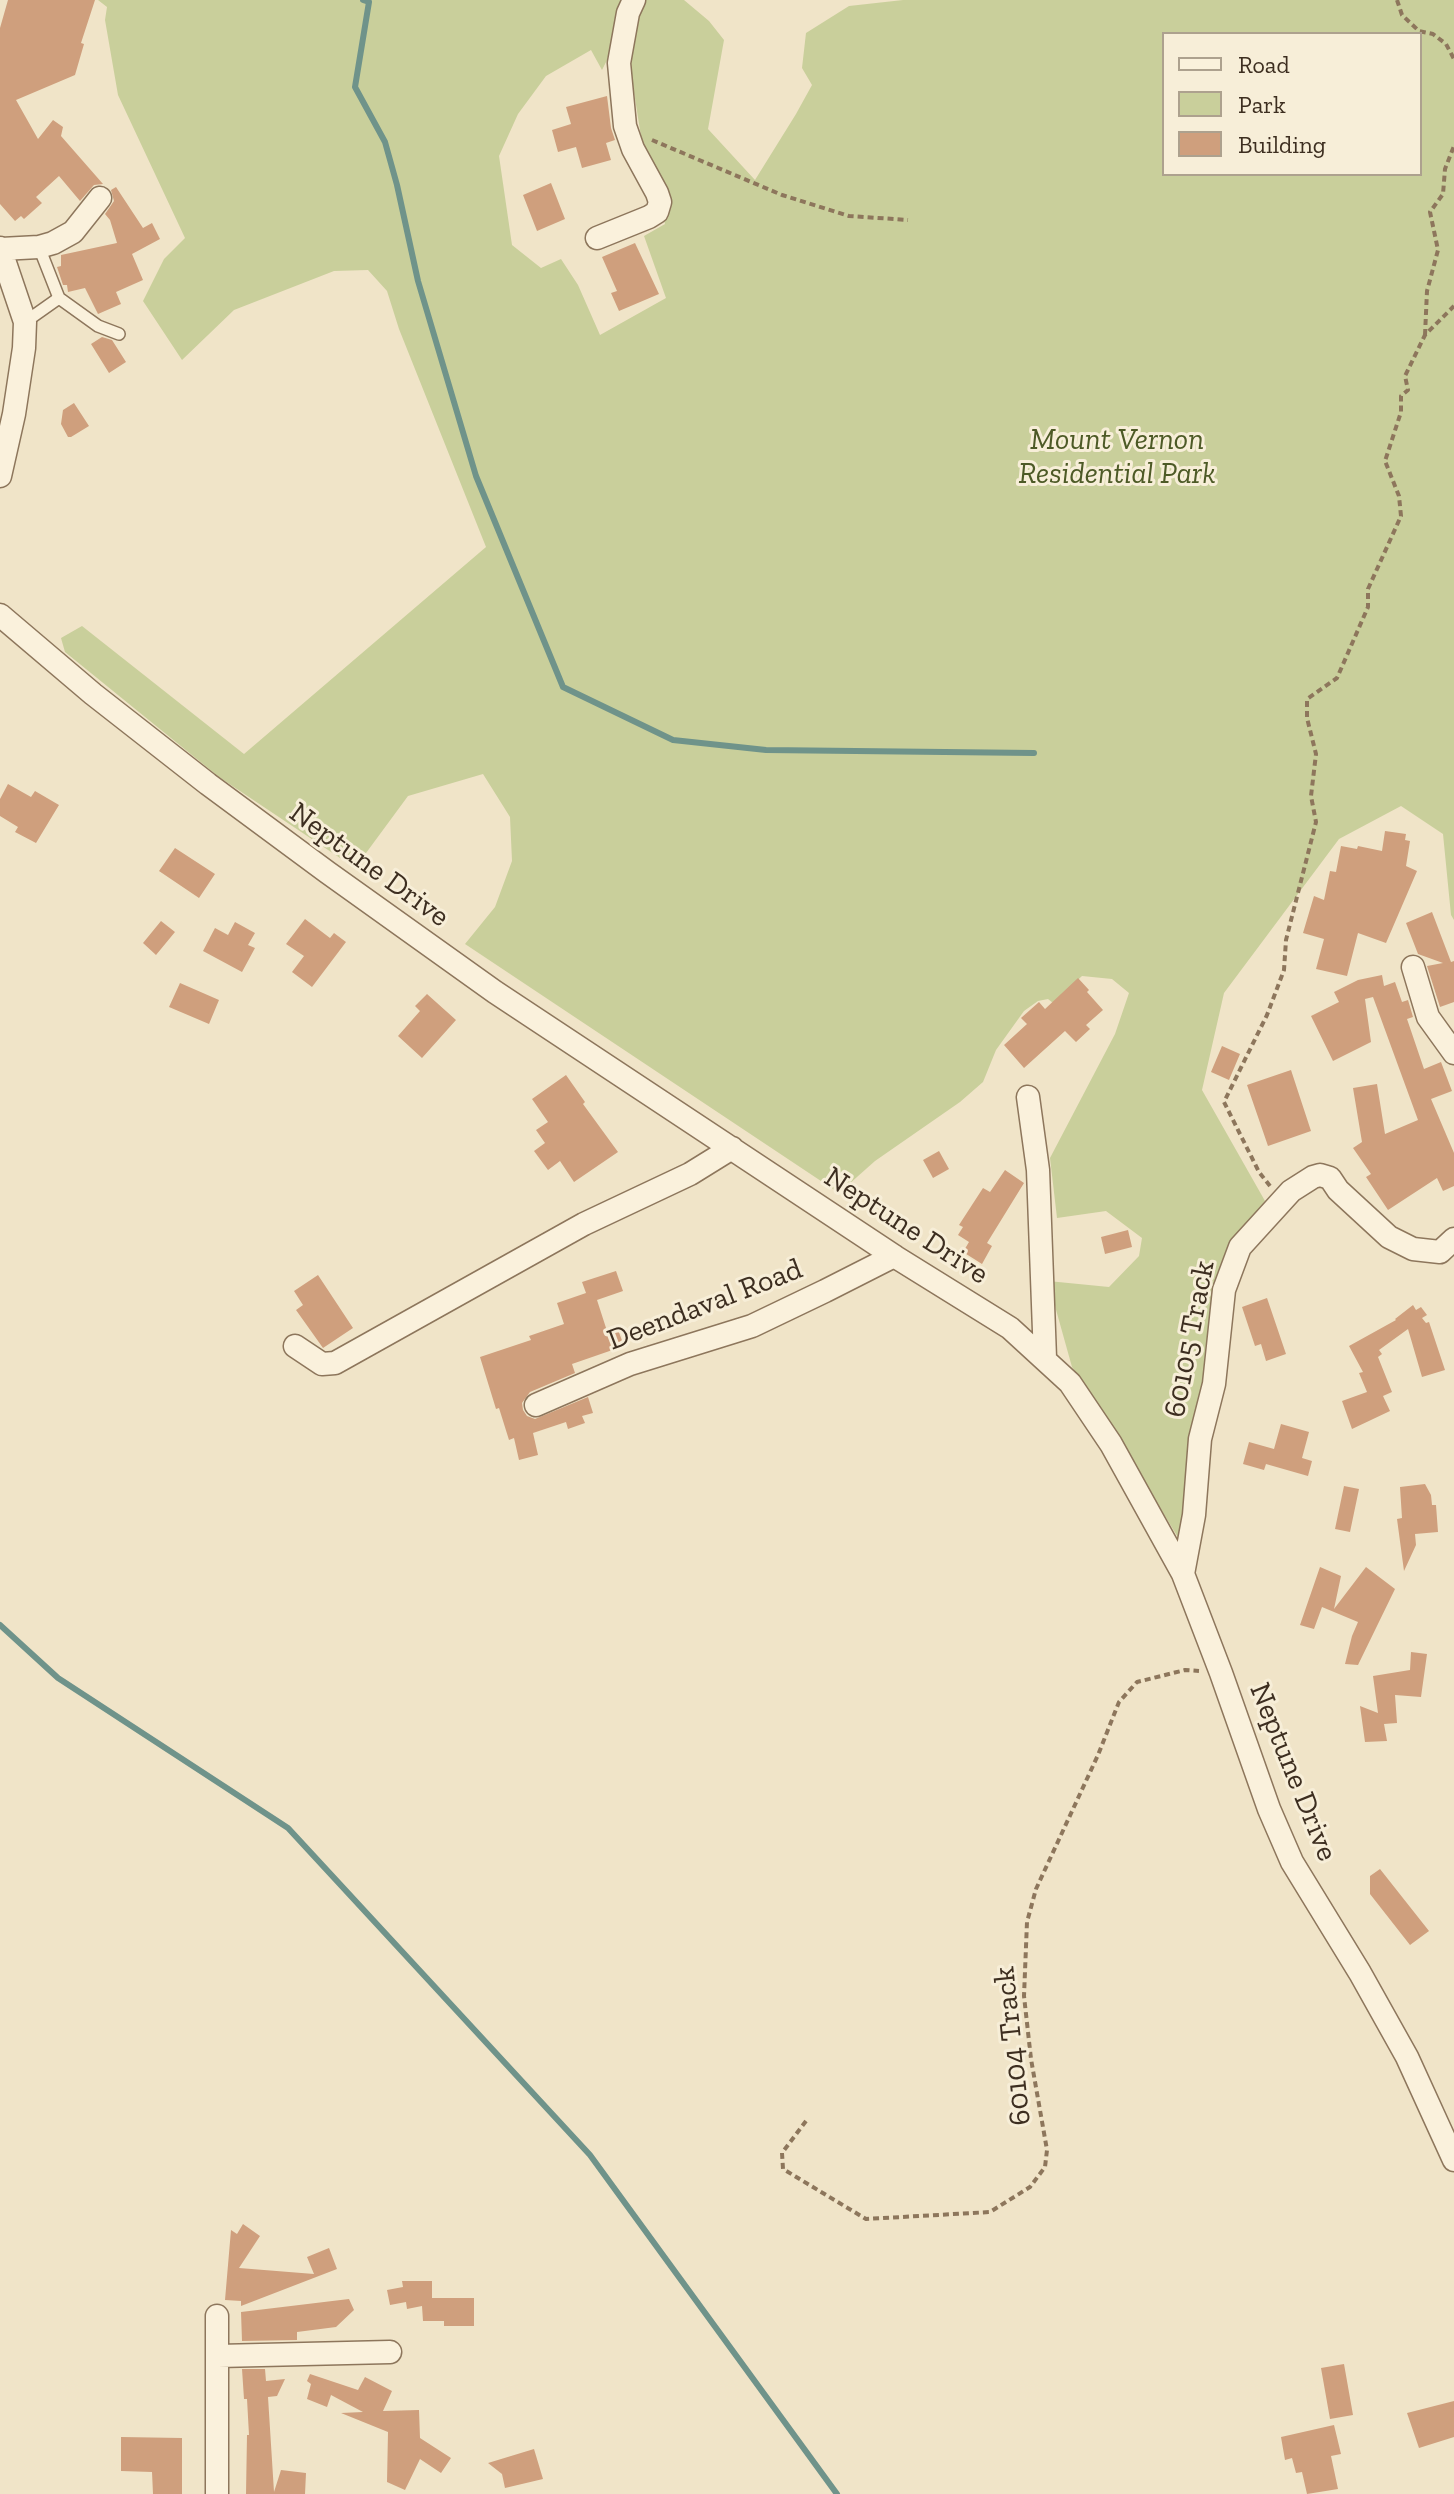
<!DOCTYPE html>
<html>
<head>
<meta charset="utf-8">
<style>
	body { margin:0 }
	#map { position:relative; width:1454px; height:2494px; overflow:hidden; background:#f0e4c8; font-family:"Zilla Slab",serif }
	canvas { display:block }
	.legend { position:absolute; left:1162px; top:32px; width:260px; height:144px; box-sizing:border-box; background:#f7eed8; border:2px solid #ada18e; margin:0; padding:10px 14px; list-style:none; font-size:24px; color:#3d2e20 }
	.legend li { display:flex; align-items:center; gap:16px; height:40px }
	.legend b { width:40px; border:2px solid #ada18e }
</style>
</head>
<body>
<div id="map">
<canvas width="1454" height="2494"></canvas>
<ul class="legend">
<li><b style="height:10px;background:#faf1dc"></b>Road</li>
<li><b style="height:22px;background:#c9cf9b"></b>Park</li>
<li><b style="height:22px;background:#cf9f7d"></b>Building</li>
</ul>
</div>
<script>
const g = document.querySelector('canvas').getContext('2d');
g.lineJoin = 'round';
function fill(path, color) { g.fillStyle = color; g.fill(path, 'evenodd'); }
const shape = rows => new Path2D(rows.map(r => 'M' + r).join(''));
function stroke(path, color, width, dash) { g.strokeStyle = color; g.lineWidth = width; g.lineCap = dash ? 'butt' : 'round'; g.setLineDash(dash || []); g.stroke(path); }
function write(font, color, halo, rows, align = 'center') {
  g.font = font + ' "Zilla Slab",serif'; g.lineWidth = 6; g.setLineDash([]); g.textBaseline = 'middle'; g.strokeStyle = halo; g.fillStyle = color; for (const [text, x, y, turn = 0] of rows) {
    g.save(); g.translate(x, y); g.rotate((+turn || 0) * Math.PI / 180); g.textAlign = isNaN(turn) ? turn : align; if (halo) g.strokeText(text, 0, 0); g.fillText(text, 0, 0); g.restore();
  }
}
const green = shape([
	[98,0,623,0,607,60,602,70,591,50,546,76,518,114,499,156,512,245,541,268,561,259,578,285,600,335,666,298,644,236,665,224,643,149,630,67,639,8,645,0,684,0,709,21,724,40,708,129,755,180,796,114,812,85,802,68,806,33,849,6,903,0,1454,0,1454,920,1451,915,1443,834,1401,806,1339,839,1224,993,1202,1090,1265,1201,1220,1267,1208,1387,1182,1544,1095,1401,1072,1367,1048,1281,1109,1287,1139,1256,1142,1238,1106,1211,1057,1218,1050,1158,1115,1034,1129,993,1112,979,1082,976,1053,1003,1048,999,1038,1001,1024,1011,996,1050,983,1082,960,1102,875,1161,839,1193,465,944,495,907,512,861,510,817,483,774,408,796,355,868,219,777,65,652,61,638,82,626,244,754,486,547,399,329,387,291,368,270,334,271,234,310,182,360,143,301,164,259,185,238,118,95,105,20,107,7],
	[1164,34,1420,34,1420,174,1164,174]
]);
const stream = shape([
	[363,0,369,2,355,87,385,142,397,185,418,281,476,476,563,687,673,740,766,750,1034,753],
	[0,1625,58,1678,288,1828,590,2155,837,2494]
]);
const building = shape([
	[8,0,95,0,81,43,84,44,75,75,16,100,38,139,53,120,63,127,61,136,103,184,94,185,80,201,59,176,36,197,42,203,24,219,21,216,15,221,0,204,0,28],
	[607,96,611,128,615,140,606,143,611,160,582,168,576,147,558,152,552,130,571,124,566,107],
	[551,183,565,219,537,231,523,195],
	[116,187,143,228,152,223,160,239,132,254,143,280,116,292,121,304,98,314,85,288,68,292,67,285,63,285,57,267,61,266,61,255,117,243,110,220,105,214,114,201,111,190],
	[635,243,659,294,619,311,611,293,617,291,602,257],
	[102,337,112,340,126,362,109,373,91,344],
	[74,403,89,426,71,437,68,437,61,424,63,410],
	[8,784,31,797,35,791,59,805,36,843,15,832,18,827,0,816,0,799],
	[1385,831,1406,834,1405,840,1410,841,1406,866,1417,871,1386,943,1358,933,1347,976,1316,969,1324,939,1303,933,1314,896,1324,900,1330,871,1336,872,1341,846,1357,849,1358,846,1382,851],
	[175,848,215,874,199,898,159,871],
	[1432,912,1451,962,1454,961,1454,1002,1440,1007,1427,966,1443,963,1418,954,1406,923],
	[305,919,330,938,334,933,346,942,312,987,292,972,304,956,286,944],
	[161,921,175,932,156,955,143,943],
	[235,922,255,933,248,945,255,948,242,972,203,951,215,928,228,935],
	[1382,975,1384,986,1395,982,1402,1002,1408,1000,1413,1017,1407,1019,1424,1069,1441,1062,1452,1091,1431,1099,1454,1153,1454,1186,1443,1191,1437,1178,1388,1210,1366,1177,1371,1174,1353,1148,1362,1142,1353,1088,1377,1084,1385,1134,1418,1120,1373,997,1365,999,1371,1042,1333,1061,1311,1016,1339,1002,1334,992,1358,980],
	[1078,978,1089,990,1087,992,1103,1010,1086,1025,1090,1029,1076,1042,1065,1031,1024,1068,1004,1045,1027,1024,1021,1018,1039,1002,1045,1009],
	[180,983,219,1000,209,1024,169,1007],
	[427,994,456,1020,422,1058,398,1036,420,1011,415,1006],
	[1222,1046,1240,1054,1229,1080,1211,1072],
	[1291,1070,1311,1131,1268,1146,1247,1085],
	[566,1075,585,1102,583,1104,618,1152,574,1182,560,1161,548,1170,534,1151,545,1143,536,1130,548,1122,532,1099],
	[939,1151,949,1169,933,1178,923,1160],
	[1005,1170,1024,1183,987,1243,992,1246,982,1264,963,1252,969,1242,958,1235,963,1227,959,1225,983,1188,990,1192],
	[1128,1230,1132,1247,1105,1254,1101,1237],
	[616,1271,623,1291,597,1300,607,1331,617,1327,624,1346,572,1364,575,1373,530,1392,522,1403,523,1410,527,1416,535,1419,588,1397,593,1413,582,1416,585,1423,568,1429,566,1422,533,1433,538,1455,519,1460,514,1438,509,1440,499,1408,496,1409,480,1357,531,1340,529,1336,564,1324,557,1303,586,1293,582,1282],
	[318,1275,353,1328,323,1348,296,1310,303,1305,294,1291],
	[1267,1298,1286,1354,1266,1361,1261,1344,1255,1346,1242,1307],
	[1413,1305,1416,1310,1421,1307,1427,1315,1422,1318,1426,1323,1429,1322,1445,1370,1422,1377,1408,1329,1379,1350,1382,1354,1378,1357,1392,1392,1383,1396,1390,1411,1352,1429,1342,1401,1367,1392,1359,1373,1363,1372,1349,1346,1396,1320,1395,1319],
	[1281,1424,1309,1432,1302,1458,1312,1461,1308,1476,1266,1464,1264,1470,1243,1464,1249,1442,1274,1449],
	[1425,1484,1431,1495,1432,1505,1436,1505,1438,1532,1415,1534,1416,1545,1404,1571,1397,1519,1402,1518,1400,1487],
	[1344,1486,1359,1489,1350,1532,1335,1529],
	[1320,1567,1341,1576,1334,1609,1366,1567,1395,1589,1358,1665,1345,1664,1352,1636,1358,1622,1322,1607,1314,1629,1300,1625],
	[1411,1652,1427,1654,1421,1697,1395,1695,1397,1723,1384,1724,1387,1741,1365,1742,1360,1706,1378,1713,1373,1676,1410,1670],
	[1380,1869,1429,1931,1410,1945,1370,1894,1370,1876],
	[243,2224,260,2236,239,2268,314,2274,307,2257,329,2248,337,2269,241,2306,241,2301,225,2300,231,2230,237,2234],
	[402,2281,432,2281,432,2298,474,2298,474,2326,444,2326,444,2321,423,2321,422,2306,407,2309,406,2302,390,2305,387,2290,403,2287],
	[349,2299,354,2310,336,2327,297,2332,297,2340,242,2341,241,2312],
	[1344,2364,1353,2415,1330,2419,1321,2368],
	[242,2369,265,2369,266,2381,285,2379,277,2396,268,2397,274,2492,281,2470,306,2473,305,2494,246,2494,247,2435,249,2435,247,2399,244,2399],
	[310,2374,358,2390,365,2377,392,2391,383,2411,419,2410,420,2438,451,2458,441,2473,420,2459,405,2490,387,2482,388,2432,341,2413,363,2412,331,2395,327,2407,307,2399,311,2384,307,2381],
	[1454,2401,1454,2437,1419,2448,1407,2413],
	[1334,2425,1341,2454,1331,2456,1338,2489,1307,2494,1302,2472,1296,2473,1292,2458,1285,2460,1281,2437],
	[121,2437,182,2438,182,2494,153,2494,152,2472,121,2471],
	[534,2449,543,2479,505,2488,502,2474,488,2463]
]);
const path = shape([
	[1397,0,1402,15,1419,31,1433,34,1446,44,1454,59],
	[652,140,782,195,849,216,908,220],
	[1425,335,1427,291,1438,250,1430,212,1443,194,1445,169,1454,146],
	[1270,1186,1259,1172,1224,1102,1267,1015,1284,970,1286,940,1316,822,1311,796,1316,754,1307,718,1307,699,1337,678,1368,607,1368,589,1401,516,1399,496,1385,461,1401,412,1401,396,1408,390,1405,376,1425,335,1454,306],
	[806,2121,782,2153,783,2169,866,2219,990,2212,1030,2187,1045,2167,1047,2150,1031,2059,1024,1996,1027,1922,1036,1889,1098,1755,1119,1702,1137,1682,1185,1670,1199,1671]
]);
const service = shape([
	[59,298,98,326,119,334],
	[25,322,59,298,39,247]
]);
const minor = shape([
	[597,238,649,217,657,212,660,202,657,193,633,149,625,126,619,63,628,13,634,0],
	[0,248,25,322,24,348,14,414,0,476],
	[1,249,39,247,53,243,73,232,100,198],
	[0,615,93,694,208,784,327,872,495,992,894,1256,1010,1328,1070,1383,1111,1444,1183,1574,1221,1673,1269,1809,1292,1862,1360,1973,1407,2057,1454,2160],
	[1413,967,1428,1017,1454,1053],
	[1028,1097,1038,1170,1045,1358],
	[295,1346,322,1364,335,1363,584,1224,690,1174,732,1148],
	[536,1405,630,1364,752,1326,825,1291,894,1256],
	[1183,1574,1194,1515,1200,1439,1214,1384,1224,1290,1240,1247,1291,1191,1313,1177,1320,1175,1330,1178,1338,1190,1389,1237,1413,1249,1440,1252,1454,1239],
	[218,2356,390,2352],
	[217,2494,217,2316]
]);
const parkNames = [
	["Mount Vernon",1117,440],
	["Residential Park",1117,474]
];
const streetNames = [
	["Neptune Drive",369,865,36],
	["Neptune Drive",906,1226,33],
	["Deendaval Road",705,1305,-21],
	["60105 Track",1190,1339,-79],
	["Neptune Drive",1293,1772,68],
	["60104 Track",1013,2046,-96]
];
fill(green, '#c9cf9b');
stroke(stream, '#6f938a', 6);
fill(building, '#cf9f7d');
stroke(service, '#8d765c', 14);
stroke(minor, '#8d765c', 25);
stroke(path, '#8d765c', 4, [6, 4]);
stroke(service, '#faf1dc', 11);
stroke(minor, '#faf1dc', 22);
write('italic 30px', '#4d5a26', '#f7eed8', parkNames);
write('30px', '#3d2e20', '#f7eed8', streetNames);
</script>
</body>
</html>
